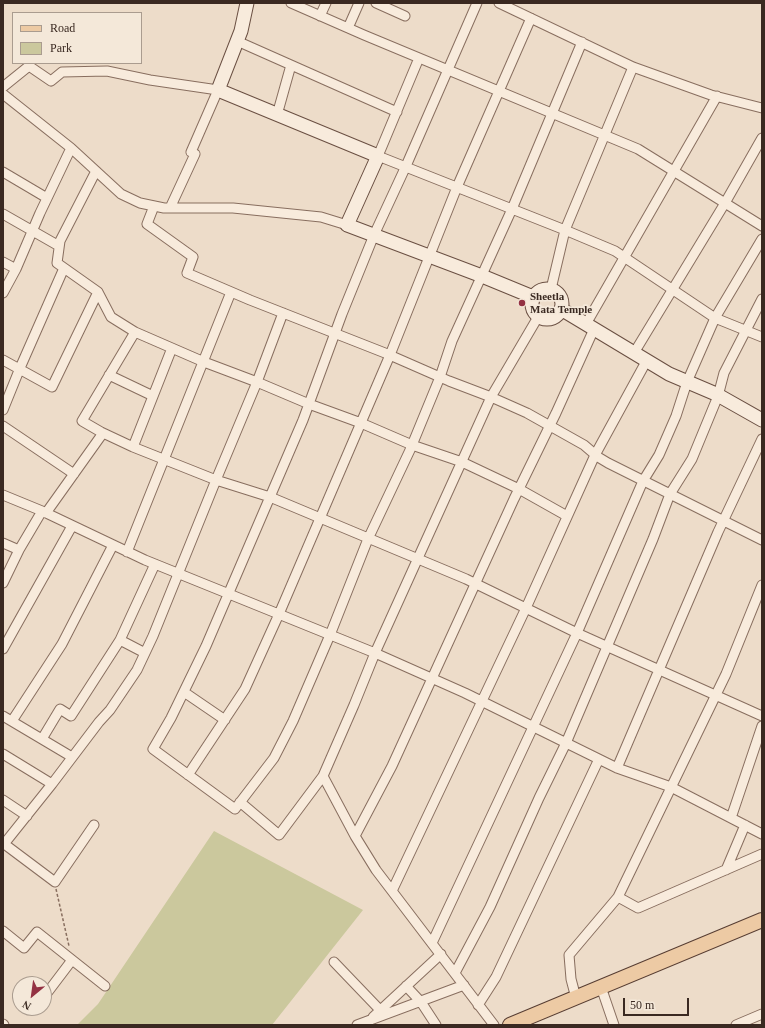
<!DOCTYPE html>
<html>
<head>
<meta charset="utf-8">
<style>
	body { margin:0 }
	#map { position:relative; width:765px; height:1028px; overflow:hidden; background:#eddcc9; font-family:Georgia,serif }
	canvas { display:block }
	.frame { position:absolute; inset:0; border:4px solid #3a2921; pointer-events:none }
	.legend { position:absolute; left:12px; top:12px; width:130px; height:52px; box-sizing:border-box; background:#f4e8d9; border:1px solid #aa9c8f; margin:0; padding:5px 7px; list-style:none; font-size:12px; color:#3a2921 }
	.legend li { display:flex; align-items:center; gap:8px; height:20px }
	.legend b { width:20px; border:1px solid #aa9c8f }
	.north { position:absolute; left:12px; top:976px; width:40px; height:40px; box-sizing:border-box; background:#f4e8d9; border:1px solid #aa9c8f; border-radius:50%; rotate:209deg; font-size:11px; font-weight:700; line-height:16px; text-align:center; color:#3a2921 }
	.north::after { content:''; display:block; margin:auto; width:14px; height:18px; background:#943243; clip-path:polygon(50% 0,100% 100%,50% 72%,0 100%) }
	.scale { position:absolute; left:623px; top:998px; width:66px; height:18px; box-sizing:border-box; border:2px solid #3a2921; border-top:0; padding-left:5px; font-size:12px; line-height:14px; white-space:nowrap; color:#3a2921; -webkit-text-stroke:3px #f4e8d9; paint-order:stroke }
</style>
</head>
<body>
<div id="map">
<canvas width="765" height="1028"></canvas>
<div class="frame"></div>
<ul class="legend">
<li><b style="height:5px;background:#edcaa4"></b>Road</li>
<li><b style="height:11px;background:#cbc89d"></b>Park</li>
</ul>
<div class="north">N</div>
<div class="scale">50 m</div>
</div>
<script>
const g = document.querySelector('canvas').getContext('2d');
g.lineJoin = 'round';
function fill(path, color) { g.fillStyle = color; g.fill(path, 'evenodd'); }
const shape = rows => new Path2D(rows.map(r => 'M' + r).join(''));
function stroke(path, color, width, dash) { g.strokeStyle = color; g.lineWidth = width; g.lineCap = dash ? 'butt' : 'round'; g.setLineDash(dash || []); g.stroke(path); }
function write(font, color, halo, rows, align = 'center') {
  g.font = font + ' Georgia,serif'; g.lineWidth = 3.5; g.setLineDash([]); g.textBaseline = 'middle'; g.strokeStyle = halo; g.fillStyle = color; for (const [text, x, y, turn = 0] of rows) {
    g.save(); g.translate(x, y); g.rotate((+turn || 0) * Math.PI / 180); g.textAlign = isNaN(turn) ? turn : align; if (halo) g.strokeText(text, 0, 0); g.fillText(text, 0, 0); g.restore();
  }
}
const green = shape([
	[214,831,363,910,272,1025,77,1025,98,1004]
]);
const path = shape([
	[56,889,69,946]
]);
const street = shape([
	[291,3,364,35,638,149,762,226],
	[376,3,405,16],
	[477,3,406,166,374,235,342,314,303,420,206,646,171,718,153,749,235,809,274,758,293,721,330,635,368,539,410,450,440,377,452,341,512,209,582,42],
	[499,3,633,67,711,95,762,108],
	[320,16,326,3],
	[348,28,359,3],
	[237,41,397,112],
	[419,58,378,156,565,230,615,251,715,318,762,337],
	[3,87,29,66,51,81,62,72,107,71,150,80,218,90,191,152,195,154,170,208],
	[3,94,71,148,121,194,140,203,164,208,233,208,321,217,347,225],
	[277,115,291,65],
	[96,171,60,241,57,263,98,292],
	[3,172,47,198],
	[154,206,147,224,193,257,187,273,250,300,385,353,449,381,491,397,527,413,584,445,598,457,608,463,762,540],
	[3,214,59,246],
	[3,262,16,269],
	[551,289,565,230,633,67],
	[3,293,16,269,40,213,71,148],
	[586,324,717,96],
	[135,332,82,421,101,432,133,447,216,480,270,497,466,579,577,633,762,716],
	[634,353,725,203,762,138],
	[3,360,52,387,98,292,111,317,135,332,204,362,257,382,309,404,361,423,412,445,462,462,519,489,567,516],
	[109,375,153,396],
	[3,410,20,368,64,268],
	[3,426,74,474],
	[133,447,172,348],
	[3,495,42,511,145,560,375,653,465,693,617,768,671,787,762,834],
	[46,513,103,433],
	[3,543,19,550],
	[127,552,231,292],
	[3,583,19,550,42,511],
	[120,640,145,653],
	[3,649,72,526],
	[184,692,225,720],
	[3,716,72,757],
	[12,721,62,644,113,545],
	[42,739,60,709,71,716,120,640,155,564],
	[3,754,52,784],
	[617,768,718,532,762,439],
	[188,775,245,689,279,614,390,355,457,187,531,18],
	[3,800,27,816],
	[240,802,279,835,323,776],
	[731,818,762,726],
	[355,836,392,766,514,499,556,413,594,329],
	[3,843,55,882,94,825],
	[4,844,52,784,99,722,110,710,137,670,153,636,216,480,257,382,283,313],
	[726,870,745,825],
	[392,891,526,608,595,455,647,360],
	[618,897,638,908,762,854],
	[3,931,24,948,37,932,105,986],
	[432,943,577,633,643,481,659,455,676,416,687,382,715,318,762,239],
	[334,962,380,1010],
	[455,973,490,907,539,798,566,743,653,539,670,494,692,459,718,396,724,373,762,299],
	[406,986,421,1002,436,1025],
	[601,987,614,1025],
	[44,997,72,960],
	[576,998,571,979,569,955,618,897,726,674,762,585],
	[478,1005,496,977,599,759],
	[373,1017,441,954],
	[3,1024,4,1025],
	[357,1025,464,985],
	[494,1025,376,870,355,836,323,776,354,705,375,653,491,397,538,317],
	[736,1025,762,1014]
]);
const secondary = shape([
	[247,3,241,31,218,90,378,156,347,225,482,276,533,297],
	'532 304a15 15 0 1 1 30 0a15 15 0 1 1-30 0Z',
	[561,309,669,374,716,394,762,420]
]);
const primary = shape([
	[510,1025,762,920]
]);
const markers = [
	[522,303,4,"#943243"]
];
const poiNames = [
	["Sheetla",530,297],
	["Mata Temple",530,310]
];
fill(green, '#cbc89d');
stroke(street, '#886e5f', 11);
stroke(secondary, '#6a4f42', 15);
stroke(primary, '#573d32', 16);
stroke(path, '#886e5f', 1.5, [3, 2]);
stroke(street, '#f8ebdc', 9);
stroke(secondary, '#f8ebdc', 13);
stroke(primary, '#edcaa4', 14);
for (const [x, y, r, color] of markers) { const dot = new Path2D(); dot.arc(x, y, r, 0, 2 * Math.PI); g.fillStyle = color; g.fill(dot); stroke(dot, '#f4e8d9', 1.5); }
write('bold 11px', '#3a2921', '#f4e8d9', poiNames, 'left');
</script>
</body>
</html>
